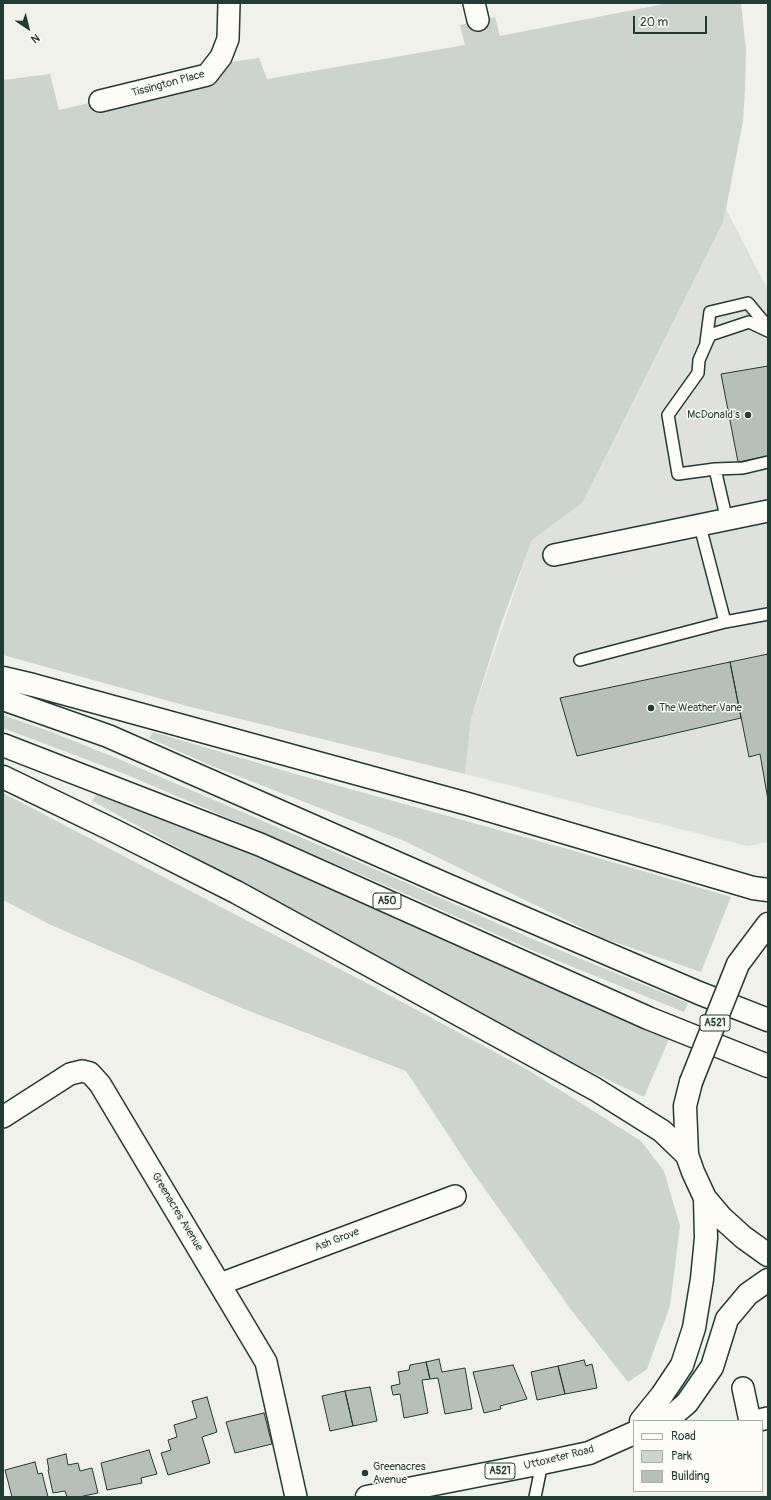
<!DOCTYPE html>
<html>
<head>
<meta charset="utf-8">
<style>
	body { margin:0 }
	#map { position:relative; width:771px; height:1500px; overflow:hidden; background:#f0f1eb; font-family:Pangolin,sans-serif }
	canvas { display:block }
	.frame { position:absolute; inset:0; border:4px solid #1f3d34; pointer-events:none }
	.legend { position:absolute; left:633px; top:1420px; width:130px; height:72px; box-sizing:border-box; background:#fdfcf7; border:1px solid #a4b0a9; margin:0; padding:5px 7px; list-style:none; font-size:12px; color:#1f3d34 }
	.legend li { display:flex; align-items:center; gap:8px; height:20px }
	.legend b { width:20px; border:1px solid #a4b0a9 }
	.north { position:absolute; left:8px; top:8px; width:40px; height:40px; -webkit-text-stroke:3px #fdfcf7; paint-order:stroke; rotate:145deg; font-size:11px; font-weight:700; line-height:16px; text-align:center; color:#1f3d34 }
	.north::after { content:''; display:block; margin:auto; width:14px; height:18px; background:#1f3d34; clip-path:polygon(50% 0,100% 100%,50% 72%,0 100%) }
	.scale { position:absolute; left:633px; top:16px; width:74px; height:18px; box-sizing:border-box; border:2px solid #1f3d34; border-top:0; padding-left:5px; font-size:12px; line-height:14px; white-space:nowrap; color:#1f3d34; -webkit-text-stroke:3px #fdfcf7; paint-order:stroke }
</style>
</head>
<body>
<div id="map">
<canvas width="771" height="1500"></canvas>
<div class="frame"></div>
<ul class="legend">
<li><b style="height:5px;background:#fdfcf7"></b>Road</li>
<li><b style="height:11px;background:#cdd3cd"></b>Park</li>
<li><b style="height:11px;background:#b6bfb8"></b>Building</li>
</ul>
<div class="north">N</div>
<div class="scale">20 m</div>
</div>
<script>
const g = document.querySelector('canvas').getContext('2d');
g.lineJoin = 'round';
function fill(path, color) { g.fillStyle = color; g.fill(path, 'evenodd'); }
const shape = rows => new Path2D(rows.map(r => 'M' + r).join(''));
function stroke(path, color, width, dash) { g.strokeStyle = color; g.lineWidth = width; g.lineCap = dash ? 'butt' : 'round'; g.setLineDash(dash || []); g.stroke(path); }
function write(font, color, halo, rows, align = 'center') {
  g.font = font + ' Pangolin,sans-serif'; g.lineWidth = 3; g.setLineDash([]); g.textBaseline = 'middle'; g.strokeStyle = halo; g.fillStyle = color; for (const [text, x, y, turn = 0] of rows) {
    g.save(); g.translate(x, y); g.rotate((+turn || 0) * Math.PI / 180); g.textAlign = isNaN(turn) ? turn : align; if (halo) g.strokeText(text, 0, 0); g.fillText(text, 0, 0); g.restore();
  }
}
const built = shape([
	[726,209,768,290,768,842,747,846,465,774,471,719,532,540,582,503]
]);
const green = shape([
	[669,3,741,3,746,51,745,89,743,121,726,209,722,224,582,503,532,540,501,624,471,719,465,774,187,706,3,655,3,80,50,74,59,110,194,79,216,64,259,58,267,79,465,45,460,25,495,17,500,36],
	[3,715,54,733,121,760,400,880,530,938,688,1003,684,1012,536,952,399,891,125,774,3,728],
	[153,732,292,773,571,850,731,897,701,972,603,938,402,840,212,766,149,738],
	[99,790,197,829,669,1039,644,1097,569,1061,92,801],
	[3,793,374,987,528,1070,641,1141,664,1171,680,1226,670,1306,647,1369,628,1382,572,1311,472,1171,406,1071,244,1009,51,925,3,900]
]);
const building = shape([
	[768,366,768,456,738,462,721,374,768,366],
	[768,654,768,800,760,754,749,757,730,662,768,654],
	[730,662,741,718,577,756,560,698,730,662],
	[439,1359,442,1372,465,1368,472,1409,445,1414,438,1378,430,1379,426,1362,439,1359],
	[584,1360,586,1366,592,1364,597,1388,565,1394,558,1366,584,1360],
	[426,1362,430,1379,422,1380,428,1413,404,1418,400,1394,393,1395,391,1386,400,1384,398,1372,409,1370,410,1365,426,1362],
	[513,1365,527,1399,500,1406,501,1409,484,1413,473,1372,513,1365],
	[558,1366,565,1394,537,1400,531,1372,558,1366],
	[370,1387,377,1421,353,1426,345,1391,370,1387],
	[345,1391,353,1426,330,1431,322,1396,345,1391],
	[207,1397,217,1432,202,1437,210,1463,168,1475,161,1453,171,1450,168,1440,177,1437,174,1425,197,1418,192,1401,207,1397],
	[264,1413,272,1444,235,1453,226,1422,264,1413],
	[149,1450,157,1474,141,1478,142,1483,107,1490,101,1463,149,1450],
	[66,1454,68,1465,78,1463,80,1471,92,1468,98,1493,79,1497,67,1497,65,1491,53,1493,48,1470,49,1470,47,1459,66,1454],
	[35,1462,38,1474,42,1473,48,1497,12,1497,5,1470,35,1462]
]);
const service = shape([
	[768,331,749,322,710,335,699,360,698,373,668,415,678,474,715,469,743,468,768,462],
	[706,342,710,312,748,303,768,327],
	[715,469,727,521],
	[725,622,768,614],
	[580,660,725,622,700,526],
	[535,1497,542,1463]
]);
const minor = shape([
	[474,3,478,20],
	[100,101,207,75,221,57,228,39,229,3],
	[554,555,768,511],
	[3,1117,70,1074,82,1071,90,1073,100,1084,266,1362,296,1497],
	[220,1284,455,1196],
	[743,1388,750,1421],
	[755,1421,768,1418]
]);
const primary = shape([
	[738,964,768,924],
	[691,1082,685,1106,687,1155,693,1172,705,1198,722,1218,743,1237,768,1255],
	[641,1421,662,1395,682,1365,694,1328,702,1279,706,1238,705,1198],
	[666,1421,687,1403,712,1367,727,1319,748,1294,768,1280],
	[367,1497,542,1463,589,1453,634,1433]
]);
const trunk = shape([
	[3,678,33,685,468,804,753,888,768,890],
	[3,699,108,736,447,885,699,993,768,1020],
	[3,745,261,845,648,1018,768,1066],
	[3,777,115,831,236,892,595,1089,662,1131,687,1155]
]);
const primaryBridge = shape([
	[691,1082,738,964]
]);
const markers = [
	[748,415,4,"#1f3d34"],
	[651,708,4,"#1f3d34"],
	[365,1473,4,"#1f3d34"]
];
const shields = [
	[387,901,28],
	[715,1023,30],
	[500,1471,30]
];
const shieldNames = [
	["A50",387,901],
	["A521",715,1023],
	["A521",500,1471]
];
const streetNames = [
	["Tissington Place",168,84,-15],
	["Greenacres Avenue",177,1212,59],
	["Ash Grove",337,1240,-21],
	["Uttoxeter Road",559,1458,-14]
];
const poiNames = [
	["McDonald's",740,415,"right"],
	["The Weather Vane",659,708],
	["Greenacres",373,1467],
	["Avenue",373,1480]
];
fill(built, '#dfe2dc');
fill(green, '#cdd3cd');
fill(building, '#b6bfb8');
stroke(building, '#1f3d34', 1);
stroke(service, '#1f3d34', 14);
stroke(minor, '#1f3d34', 24);
stroke(primary, '#1f3d34', 25);
stroke(trunk, '#1f3d34', 25);
stroke(service, '#fdfcf7', 11);
stroke(minor, '#fdfcf7', 21);
stroke(primary, '#fdfcf7', 22);
stroke(trunk, '#fdfcf7', 22);
stroke(primaryBridge, '#1f3d34', 25, []);
stroke(primaryBridge, '#fdfcf7', 22);
for (const [x, y, r, color] of markers) { const dot = new Path2D(); dot.arc(x, y, r, 0, 2 * Math.PI); g.fillStyle = color; g.fill(dot); stroke(dot, '#fdfcf7', 1.5); }
for (const [x, y, w] of shields) { const box = new Path2D(); box.roundRect(x - w / 2, y - 8, w, 16, 3); g.fillStyle = '#fdfcf7'; g.fill(box); stroke(box, '#1f3d34', 1); }
write('bold 10px', '#1f3d34', null, shieldNames);
write('11px', '#1f3d34', '#fdfcf7', streetNames);
write('11px', '#1f3d34', '#fdfcf7', poiNames, 'left');
</script>
</body>
</html>
